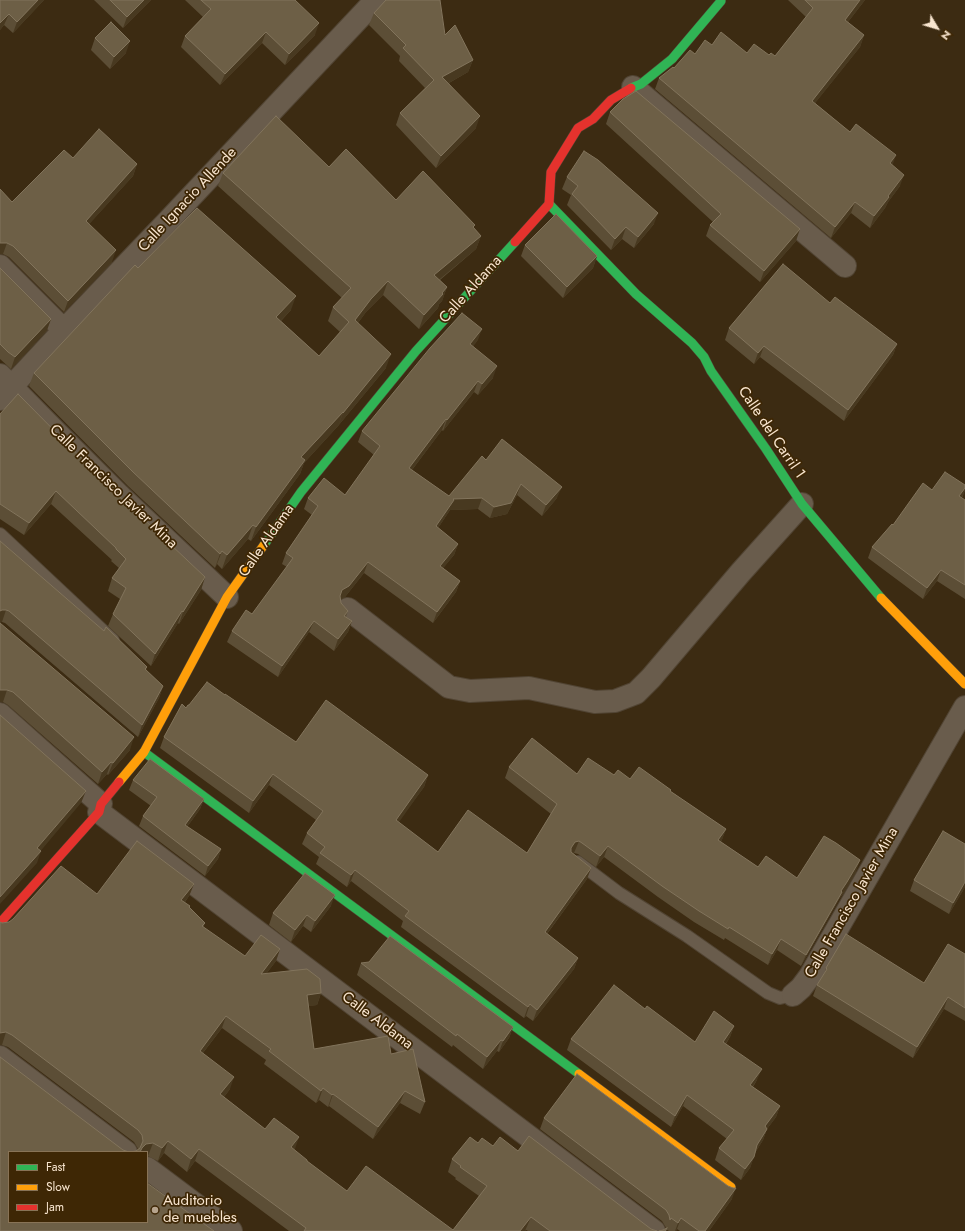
<!DOCTYPE html>
<html>
<head>
<meta charset="utf-8">
<style>
	body { margin:0 }
	#map { position:relative; width:965px; height:1231px; overflow:hidden; background:#3c2b12; font-family:Jost,sans-serif }
	canvas { display:block }
	.legend { position:absolute; left:8px; top:1151px; width:140px; height:72px; box-sizing:border-box; background:#3e2705; border:1px solid #887356; margin:0; padding:5px 7px; list-style:none; font-size:12px; color:#f8e5cf }
	.legend li { display:flex; align-items:center; gap:8px; height:20px }
	.legend b { width:20px; border:1px solid #887356 }
	.north { position:absolute; left:917px; top:8px; width:40px; height:40px; -webkit-text-stroke:3px #3e2705; paint-order:stroke; rotate:128deg; font-size:11px; font-weight:700; line-height:16px; text-align:center; color:#f8e5cf }
	.north::after { content:''; display:block; margin:auto; width:14px; height:18px; background:#f8e5cf; clip-path:polygon(50% 0,100% 100%,50% 72%,0 100%) }
</style>
</head>
<body>
<div id="map">
<canvas width="965" height="1231"></canvas>
<ul class="legend">
<li><b style="height:5px;background:#30b455"></b>Fast</li>
<li><b style="height:5px;background:#ff9f0a"></b>Slow</li>
<li><b style="height:5px;background:#e5322d"></b>Jam</li>
</ul>
<div class="north">N</div>
</div>
<script>
const g = document.querySelector('canvas').getContext('2d');
g.lineJoin = 'round';
const shape = rows => new Path2D(rows.map(r => 'M' + r).join(''));
function stroke(path, color, width, dash) { g.strokeStyle = color; g.lineWidth = width; g.lineCap = dash ? 'butt' : 'round'; g.setLineDash(dash || []); g.stroke(path); }
function fill(path, color) { g.fillStyle = color; g.fill(path, 'evenodd'); }
function write(font, color, halo, rows, align = 'center') {
  g.font = font + ' Jost,sans-serif'; g.lineWidth = 3.5; g.setLineDash([]); g.textBaseline = 'middle'; g.strokeStyle = halo; g.fillStyle = color; for (const [text, x, y, turn = 0] of rows) {
    g.save(); g.translate(x, y); g.rotate((+turn || 0) * Math.PI / 180); g.textAlign = isNaN(turn) ? turn : align; if (halo) g.strokeText(text, 0, 0); g.fillText(text, 0, 0); g.restore();
  }
}
const lane = shape([
	[0,534,113,640],
	[578,862,619,893,687,936,768,993,780,998,793,995]
]);
const street = shape([
	[633,87,845,266],
	[0,266,64,330],
	[0,375,56,432,119,495,227,597],
	[0,399,64,330,170,219,376,0],
	[348,609,449,687,470,691,529,688,595,702,615,701,636,693,651,678,741,572,802,504],
	[0,714,101,804],
	[99,812,654,1231],
	[793,995,801,988,810,976,965,707],
	[0,1057,126,1152],
	[147,1168,231,1231]
]);
const fast = shape([
	[631,88,641,84,672,59,721,1],
	[549,204,636,294,692,343,704,357,711,371,766,449,802,504,881,598],
	[264,545,301,492,416,351,515,242],
	[144,752,579,1074]
]);
const slow = shape([
	[881,598,965,684],
	[119,782,144,752,227,597,264,545],
	[579,1074,731,1187]
]);
const jam = shape([
	[515,242,549,204,551,172,578,128,593,119,611,100,631,88],
	[0,923,99,812,101,804,119,782]
]);
const wall = shape([
	[0,0,44,0,13,33,4,25,0,30],
	[94,0,151,0,123,28],
	[185,0,295,0,315,35,285,65,262,43,220,85,181,47,185,36,203,17],
	[788,0,865,0,848,22,864,35,860,47,815,103,850,132,892,165,900,186,888,202,885,208,870,228,851,213,831,238,655,89,659,78,695,54,712,45,747,53,775,56,806,17],
	[374,13,445,35,473,60,468,72,449,83,476,128,436,168,396,125,400,113,425,88,399,61,400,56,369,25],
	[95,38,126,53,110,69,91,50],
	[610,112,796,241,760,282,706,236,710,225,713,222,606,124],
	[73,158,137,164,133,176,89,224,112,262,64,312,9,257,3,254,0,254,12,202],
	[329,167,396,200,474,228,481,236,476,249,440,280,447,287,442,301,439,304,438,308,419,329,383,295,366,312,358,323,386,368,338,426,304,463,300,474,251,541,248,539,222,569,217,564,215,568,128,486,29,386,34,373,138,268,291,310,281,321,319,356,340,332,328,321,333,307,342,298,218,186,223,173],
	[567,177,654,224,634,248,622,239,611,250,567,205,571,195,562,189],
	[525,245,597,256,593,268,563,298,521,256],
	[0,268,51,319,47,330,11,369,0,359],
	[830,303,897,344,893,355,844,421,760,357,754,364,725,340,729,328],
	[478,340,473,346,493,378,478,395,474,392,443,431,442,430,412,470,449,496,486,460,557,498,542,516,517,495,507,514,490,518,478,509,450,510,438,528,458,544,454,555,443,568,460,581,456,592,433,623,364,573,345,597,340,600,341,603,348,611,346,617,352,621,348,632,334,651,309,632,278,677,227,642,232,631,252,614,287,567,282,564,286,553,312,515,304,509,308,498,345,495,374,455,358,442,362,431],
	[0,414,115,492,205,577,201,590,179,624,178,623,151,666,108,626,113,614,120,599,108,591,112,578,119,568,111,561,112,560,51,504,24,535,0,519],
	[965,485,965,490,962,498,965,500,965,599,937,581,923,599,868,558,872,547,893,525,932,490],
	[0,541,104,631,147,667,146,670,163,686,159,698,138,737,5,623,2,622,0,622],
	[0,623,130,750,108,775,107,774,98,784,8,705,3,702,0,702],
	[225,695,296,742,428,775,424,787,398,822,438,852,527,853,551,814,505,778,509,767,577,774,614,775,630,779,670,791,726,829,721,842,758,867,797,878,856,872,843,894,839,899,837,903,801,966,777,950,768,965,725,938,724,940,694,922,658,897,604,857,596,867,578,854,574,853,573,853,591,868,587,879,547,934,578,958,574,969,533,1021,526,1016,524,1018,401,927,403,921,351,881,347,887,316,864,319,857,302,844,307,833,316,820,269,785,249,813,160,748,164,737,186,708,189,705],
	[133,780,204,799,200,809,187,827,221,849,218,859,205,876,139,826,143,816,151,806,129,790],
	[914,880,965,887,949,914,910,891],
	[194,884,189,896,185,902,189,908,205,923,203,928,245,956,280,949,276,961,266,974,321,993,317,1005,308,1006,314,1049,391,1054,425,1102,420,1114,400,1103,373,1139,329,1106,328,1107,319,1100,316,1103,264,1064,266,1060,222,1028,203,1053,230,1089,224,1097,265,1129,294,1150,307,1161,347,1191,453,1230,479,1196,455,1179,456,1178,448,1172,452,1159,478,1143,518,1151,651,1229,657,1231,528,1231,526,1230,525,1231,289,1231,195,1161,187,1172,164,1153,158,1161,148,1156,136,1151,138,1149,137,1147,134,1142,8,1047,2,1045,0,1045,0,922,2,923,9,922,97,894],
	[331,906,311,932,303,926,291,942,269,925,273,913],
	[965,954,965,1021,944,1009,913,1058,813,996,817,985,825,973,826,968,924,983],
	[361,963,513,1027,509,1038,499,1052,497,1051,483,1069,453,1045,452,1047,357,975],
	[645,1009,695,1042,734,1026,730,1037,726,1044,757,1080,753,1087,780,1106,776,1117,767,1129,763,1140,755,1153,750,1168,741,1180,715,1160,719,1148,727,1139,683,1106,671,1127,567,1050,571,1039],
	[544,1118,732,1199,709,1231,680,1231,677,1229,676,1231,669,1231,667,1230,667,1231,666,1230,666,1231,659,1231,663,1230,666,1228,665,1226,662,1221,540,1129]
]);
const shadedWall = shape([
	[38,0,44,0,13,33,17,22],
	[144,0,151,0,123,28,127,17],
	[860,0,865,0,841,31,845,20],
	[9,14,4,25,0,30,0,23],
	[319,23,315,35,285,65,289,54],
	[266,32,262,43,220,85,225,74],
	[864,35,860,47,808,112,812,101],
	[130,41,126,53,110,69,114,57],
	[473,60,468,72,438,89,442,77],
	[480,116,476,128,436,168,441,156],
	[896,155,892,167,890,163],
	[137,164,133,176,82,232,86,221],
	[904,175,900,186,888,202,885,208,870,228,874,216,888,196],
	[855,202,851,213,831,238,835,227],
	[658,213,654,224,634,248,638,237],
	[626,227,622,239,611,250,615,239],
	[800,229,796,241,760,282,764,271],
	[481,236,476,249,429,288,434,275],
	[0,243,7,243,3,254,0,254],
	[116,250,112,262,64,312,68,301],
	[597,256,593,268,563,298,567,287],
	[388,281,383,295,366,312,350,334,355,320,371,299],
	[447,287,442,301,439,304,438,308,419,329,424,315,442,293],
	[296,296,291,310,271,331,276,317],
	[51,319,47,330,11,369,15,357],
	[482,329,478,340,466,355,470,344],
	[897,344,893,355,844,421,848,410],
	[764,346,760,357,754,364,758,353],
	[391,354,386,368,338,426,343,413],
	[497,366,493,378,478,395,482,384],
	[478,381,474,392,443,431,447,420],
	[343,412,338,426,304,463,300,474,251,541,256,527,301,457],
	[446,419,442,430,405,479,409,468],
	[521,484,517,495,507,514,490,518,494,507],
	[562,487,557,498,542,516,546,505],
	[965,488,965,490,962,497,955,507,959,496],
	[56,491,51,504,24,535,29,523],
	[482,498,478,509,450,510,432,537,436,526,453,499],
	[253,525,248,539,222,569,227,555],
	[458,544,454,555,436,577,440,566],
	[222,551,217,564,215,568,220,554],
	[368,562,364,573,345,597,338,601,340,596,342,590],
	[941,570,937,581,923,599,927,588],
	[205,577,201,590,179,624,183,612],
	[460,581,456,592,433,623,437,612],
	[2,610,6,610,2,622,0,622,0,611],
	[182,611,178,623,151,666,155,654],
	[314,621,309,632,278,677,282,666],
	[352,621,348,632,334,651,338,639],
	[163,686,159,698,138,737,142,725],
	[0,690,7,690,3,702,0,702],
	[134,737,130,750,108,775,113,763],
	[111,762,107,774,98,784,102,772],
	[273,774,269,785,249,813,253,801],
	[428,775,424,787,392,832,396,820],
	[86,791,81,803,33,860,37,848],
	[204,799,200,809,181,835,185,825],
	[726,829,722,840,714,852,718,840],
	[579,841,574,853,571,853,571,848,575,842],
	[608,846,604,857,596,867,600,856],
	[221,849,218,859,205,876,208,866],
	[41,851,37,863,0,904,0,897],
	[860,860,856,872,843,894,839,899,837,903,801,966,806,955,841,891],
	[591,868,587,879,540,943,545,932],
	[355,870,351,881,347,887,351,875],
	[965,882,965,887,949,914,953,903],
	[194,884,189,896,177,912,181,900],
	[335,895,331,906,311,932,315,921],
	[307,915,303,926,291,942,295,930],
	[781,939,777,950,768,965,772,954],
	[280,949,276,961,256,987,261,974],
	[578,958,574,969,533,1021,537,1010],
	[321,993,317,1005,302,1007,307,995],
	[948,997,944,1009,913,1058,917,1047],
	[530,1004,526,1016,524,1018,528,1007],
	[226,1016,222,1028,195,1063,200,1051],
	[734,1026,730,1037,719,1053,723,1042],
	[513,1027,509,1038,499,1052,503,1041],
	[6,1032,2,1045,0,1045,0,1033],
	[501,1040,497,1051,483,1069,487,1057],
	[762,1069,757,1080,746,1096,750,1085],
	[234,1077,230,1089,216,1107,220,1094],
	[323,1088,319,1100,316,1103,321,1091],
	[405,1091,400,1103,373,1139,378,1127],
	[333,1094,329,1106,328,1107,332,1095],
	[687,1095,683,1106,671,1127,675,1116],
	[780,1106,776,1117,761,1137,765,1126],
	[767,1129,763,1140,753,1156,757,1145],
	[299,1137,295,1149,287,1160,291,1147],
	[168,1141,164,1153,158,1161,162,1148],
	[153,1143,148,1156,147,1156,147,1152,140,1152,142,1148,146,1144],
	[199,1149,195,1161,187,1172,191,1159],
	[754,1157,750,1168,741,1180,745,1169],
	[736,1188,732,1199,709,1231,705,1231],
	[531,1217,525,1231,520,1231],
	[681,1218,677,1229,676,1231,675,1231,678,1223]
]);
const building = shape([
	[0,0,38,0,17,22,9,14,0,23,0,0],
	[110,0,144,0,127,17,110,0],
	[201,0,295,0,319,23,289,54,266,32,225,74,185,36,211,9,201,0],
	[386,0,440,0,445,35,455,25,473,60,442,77,480,116,441,156,400,113,434,80,403,48,406,45,374,13,386,0],
	[805,0,860,0,845,20,864,35,812,101,850,132,856,124,896,155,890,163,904,175,888,196,889,197,874,216,855,202,835,227,659,78,673,67,674,68,690,50,695,54,705,40,712,45,721,32,747,53,754,44,769,55,771,53,775,56,813,8,805,0],
	[111,22,130,41,114,57,95,38,111,22],
	[636,91,800,229,764,271,710,225,721,214,610,112,623,99,636,91],
	[276,116,329,167,346,149,396,200,423,171,475,225,473,227,481,236,434,275,447,287,442,293,443,294,424,315,388,281,371,299,355,320,391,354,343,413,343,412,301,457,305,460,256,527,253,525,227,555,222,551,220,554,133,472,34,373,135,265,138,268,197,208,296,296,276,317,319,356,349,322,333,307,351,288,223,173,276,116],
	[99,129,137,164,86,221,116,250,68,301,13,246,7,243,0,243,0,189,12,202,64,150,73,158,99,129],
	[584,151,598,160,658,213,638,237,626,227,615,239,572,194,578,186,567,177,584,151],
	[556,214,597,256,567,287,525,245,556,214],
	[783,264,830,303,835,297,897,344,848,410,764,346,758,353,729,328,783,264],
	[0,268,51,319,15,357,8,352,0,344,0,268],
	[462,313,482,329,470,344,497,366,482,384,478,381,447,420,446,419,409,468,449,496,482,456,486,460,502,439,562,487,546,505,521,484,511,503,494,507,482,498,453,499,454,500,436,526,458,544,440,566,460,581,437,612,368,562,349,586,342,590,340,596,341,603,348,611,344,616,352,621,338,639,314,621,282,666,232,631,246,610,252,614,293,558,286,553,318,506,308,498,324,478,345,495,380,446,362,431,430,348,462,313],
	[18,394,115,492,205,577,183,612,182,611,155,654,113,614,126,588,112,578,126,559,116,549,116,548,56,491,29,523,0,504,0,414,18,394],
	[945,472,965,485,965,488,959,496,965,500,965,585,941,570,927,588,872,547,892,524,893,525,923,483,932,490,945,472],
	[0,541,104,631,106,627,147,667,145,669,163,686,142,725,9,611,6,610,2,610,0,611,0,541],
	[0,623,134,737,113,763,111,762,102,772,13,692,7,690,0,690,0,623],
	[207,682,225,695,225,694,296,742,326,700,428,775,396,820,438,852,468,810,527,853,557,804,509,767,532,738,577,774,588,758,614,775,618,770,630,779,639,767,671,790,670,791,726,829,718,840,758,867,766,856,797,878,824,836,836,843,860,860,847,882,841,891,842,892,806,955,781,939,772,954,729,927,728,929,699,911,662,886,608,846,600,856,582,843,579,841,575,842,571,848,571,852,591,868,545,932,578,958,537,1010,530,1004,528,1007,405,916,409,911,355,870,351,875,320,853,325,847,307,833,323,811,273,774,253,801,164,737,182,704,186,708,188,705,189,705,207,682],
	[0,715,86,791,37,848,41,851,0,897,0,715],
	[150,759,204,799,185,825,221,849,208,866,143,816,157,797,133,780,150,759],
	[943,831,965,844,965,882,953,903,914,880,943,831],
	[137,841,194,884,181,900,190,906,189,907,205,923,202,926,245,956,261,935,280,949,261,974,307,969,320,979,321,993,307,995,314,1049,388,1036,391,1054,413,1049,425,1102,405,1091,378,1127,333,1094,332,1095,323,1088,321,1091,269,1051,271,1049,226,1016,200,1051,234,1077,220,1094,265,1129,274,1118,299,1137,291,1147,307,1160,307,1161,347,1191,366,1166,453,1230,487,1186,460,1167,461,1166,452,1159,470,1137,478,1143,482,1138,493,1146,500,1137,518,1151,529,1136,651,1229,657,1231,550,1231,531,1217,520,1231,304,1231,306,1228,199,1149,191,1159,168,1141,162,1148,153,1143,146,1144,142,1148,140,1152,130,1152,136,1151,140,1148,143,1141,142,1135,138,1130,12,1035,6,1032,0,1033,0,922,2,923,9,922,13,919,61,866,97,894,137,841],
	[305,873,335,895,315,921,307,915,295,930,273,913,305,873],
	[846,934,924,983,948,944,965,954,965,1008,948,997,917,1047,817,985,827,969,826,968,846,934],
	[390,936,513,1027,503,1041,501,1040,487,1057,457,1034,456,1036,361,963,369,962,390,936],
	[614,985,645,1009,647,1006,695,1042,714,1011,734,1026,723,1042,762,1069,750,1085,780,1106,765,1126,767,1129,757,1145,754,1157,745,1169,719,1148,734,1130,687,1095,675,1116,571,1039,614,985],
	[0,1057,123,1150,129,1152,9,1152,9,1222,147,1222,147,1183,214,1231,0,1231,0,1057],
	[577,1074,728,1186,733,1188,736,1188,705,1231,699,1231,681,1218,678,1223,671,1218,670,1220,669,1215,666,1210,544,1118,577,1074],
	[667,1228,665,1231,659,1231,663,1230,667,1228]
]);
const markers = [
	[155,1210,4,"#b6a48d"]
];
const streetNames = [
	["Calle Ignacio Allende",188,200,-47],
	["Calle Aldama",471,290,-48],
	["Calle del Carril 1",771,433,56],
	["Calle Francisco Javier Mina",113,487,44],
	["Calle Aldama",267,541,-55],
	["Calle Francisco Javier Mina",852,903,-60],
	["Calle Aldama",377,1021,37]
];
const poiNames = [
	["Auditorio",163,1201],
	["de muebles",163,1218]
];
stroke(lane, '#514433', 14);
stroke(street, '#514433', 24);
stroke(fast, '#514433', 10);
stroke(slow, '#514433', 10);
stroke(jam, '#514433', 10);
stroke(lane, '#695c4c', 12);
stroke(street, '#695c4c', 22);
stroke(fast, '#30b455', 9);
stroke(slow, '#ff9f0a', 9);
stroke(jam, '#e5322d', 9);
fill(wall, '#5c4e36');
fill(shadedWall, '#483920');
fill(building, '#6d5f46');
stroke(building, '#82745c', 1);
for (const [x, y, r, color] of markers) { const dot = new Path2D(); dot.arc(x, y, r, 0, 2 * Math.PI); g.fillStyle = color; g.fill(dot); stroke(dot, '#3e2705', 1.5); }
write('15px', '#f8e5cf', '#3e2705', streetNames);
write('15px', '#f8e5cf', '#3e2705', poiNames, 'left');
</script>
</body>
</html>
